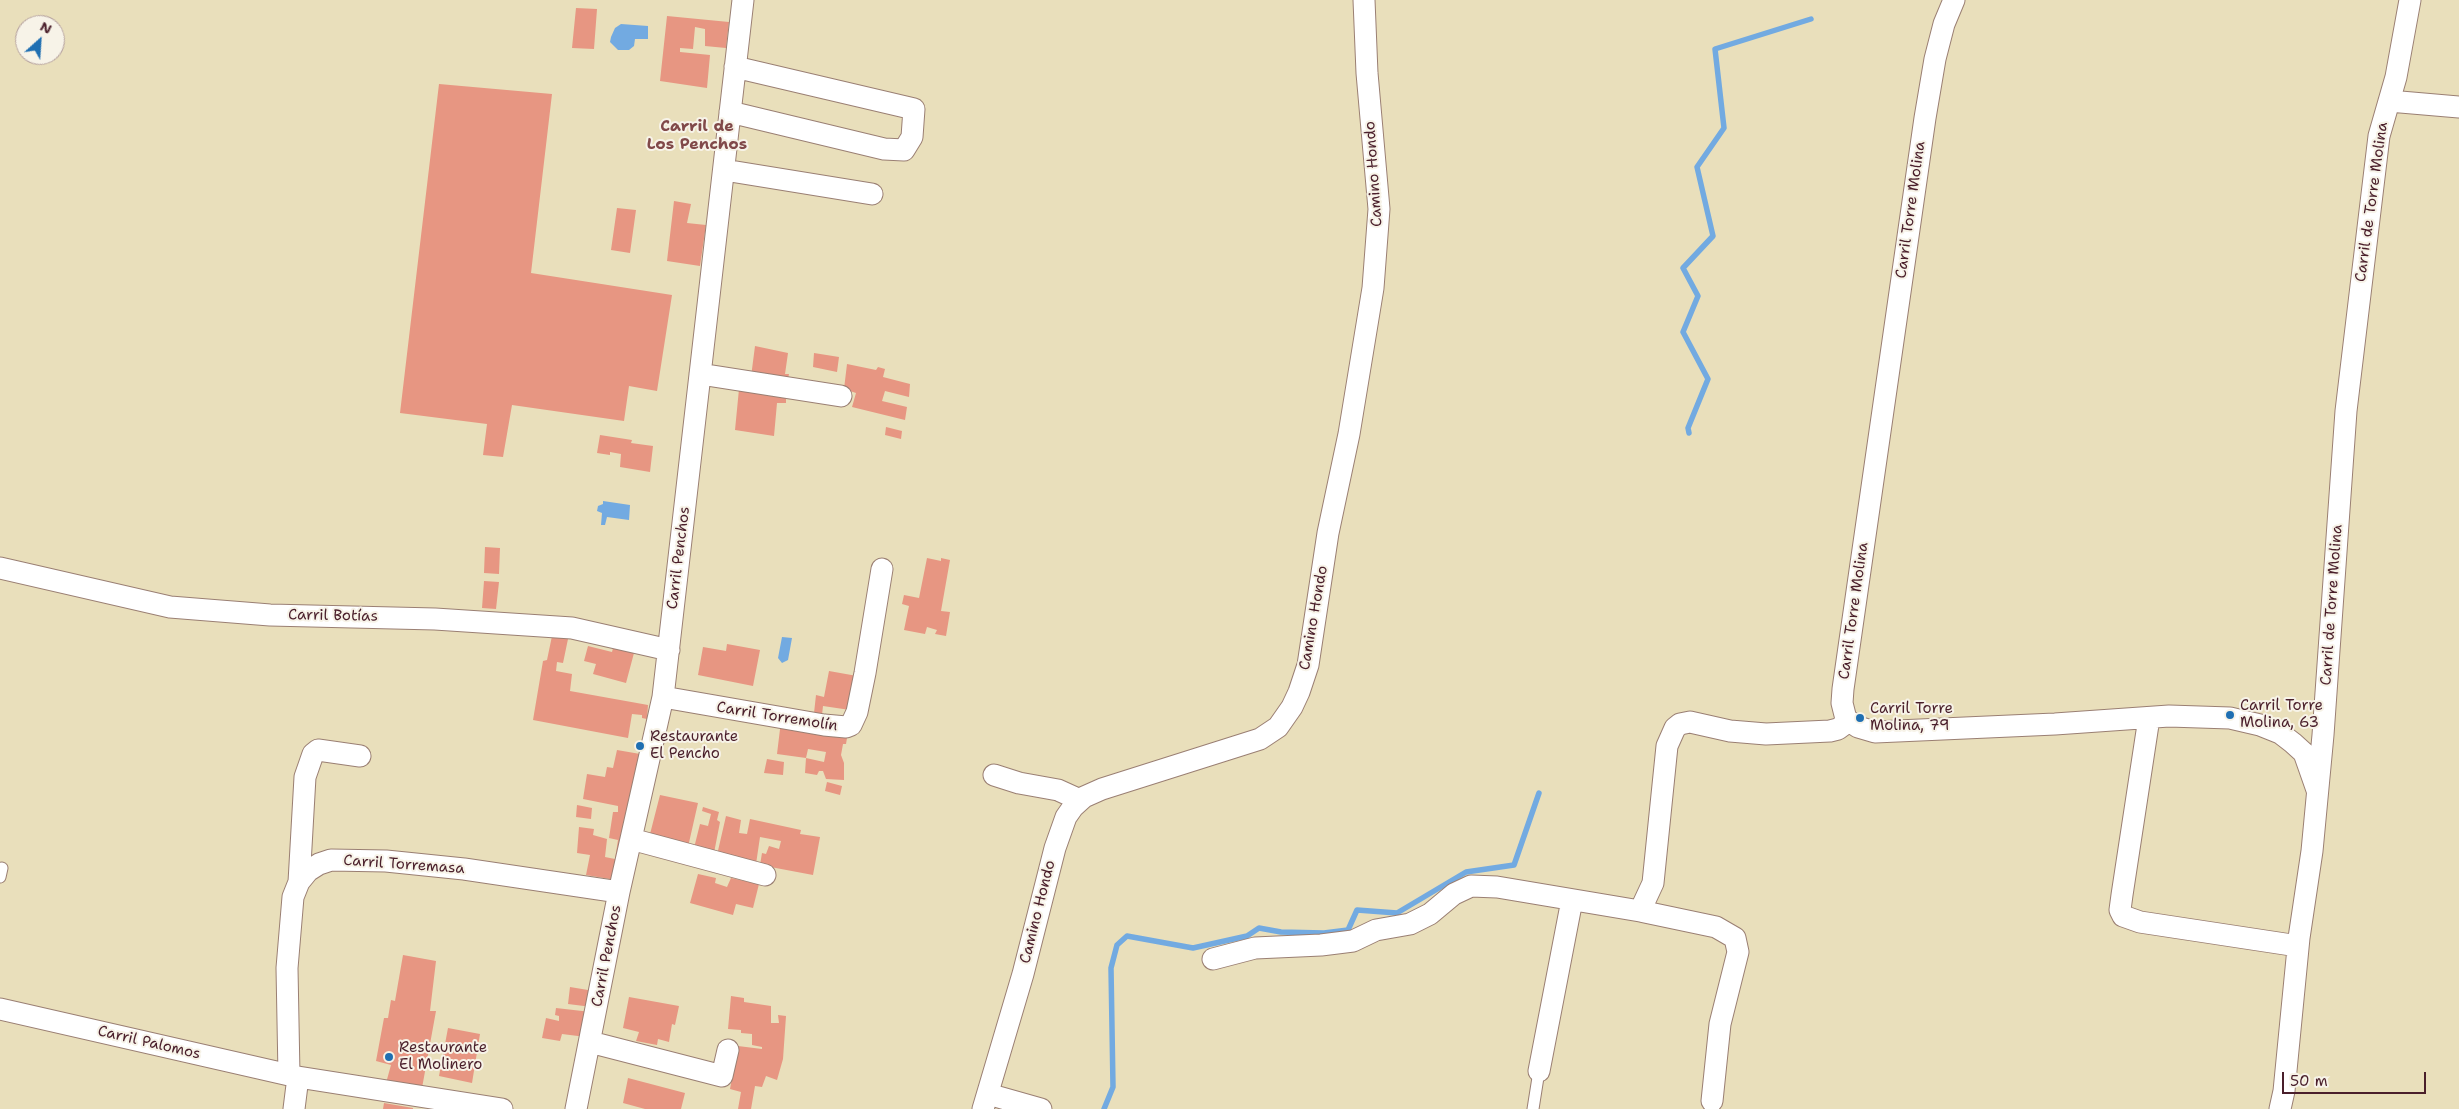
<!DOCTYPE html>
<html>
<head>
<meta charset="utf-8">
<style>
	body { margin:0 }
	#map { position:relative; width:2459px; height:1109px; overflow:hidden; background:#e9dfbb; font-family:"Shantell Sans",sans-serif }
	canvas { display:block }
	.north { position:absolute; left:15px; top:15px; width:50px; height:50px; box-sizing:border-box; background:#f7f3e8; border:1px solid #b29e9c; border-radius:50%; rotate:26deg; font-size:14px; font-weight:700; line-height:20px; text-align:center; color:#4a1f2b }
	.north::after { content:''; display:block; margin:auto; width:18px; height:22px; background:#1f6fb2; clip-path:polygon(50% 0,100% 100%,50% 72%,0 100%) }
	.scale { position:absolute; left:2282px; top:1072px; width:144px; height:22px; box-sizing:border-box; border:2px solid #4a1f2b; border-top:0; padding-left:6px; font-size:15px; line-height:18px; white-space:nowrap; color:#4a1f2b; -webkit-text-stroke:4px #f7f3e8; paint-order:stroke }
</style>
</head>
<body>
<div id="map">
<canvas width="2459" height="1109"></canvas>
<div class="north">N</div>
<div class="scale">50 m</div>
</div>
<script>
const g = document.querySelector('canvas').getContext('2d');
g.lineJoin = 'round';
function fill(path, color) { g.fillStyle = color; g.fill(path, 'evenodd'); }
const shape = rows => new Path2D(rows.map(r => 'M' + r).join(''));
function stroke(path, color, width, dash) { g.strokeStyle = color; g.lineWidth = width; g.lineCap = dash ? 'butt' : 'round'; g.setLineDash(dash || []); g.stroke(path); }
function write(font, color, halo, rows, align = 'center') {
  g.font = font + ' "Shantell Sans",sans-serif'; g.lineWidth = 4; g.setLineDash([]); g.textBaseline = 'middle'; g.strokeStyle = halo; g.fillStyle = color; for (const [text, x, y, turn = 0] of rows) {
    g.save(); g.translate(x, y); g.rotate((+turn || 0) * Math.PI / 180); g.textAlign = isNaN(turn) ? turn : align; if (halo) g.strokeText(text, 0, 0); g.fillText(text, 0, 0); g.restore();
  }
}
const water = shape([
	[621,24,648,26,648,39,635,39,634,46,629,50,618,50,610,42,611,37,615,28],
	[603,501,630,505,629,520,607,517,605,525,601,525,602,513,597,511,598,506,603,504],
	[782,637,792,638,788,660,782,663,778,658]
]);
const stream = shape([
	[1689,433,1688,428,1708,379,1683,332,1698,296,1683,268,1713,236,1697,167,1724,128,1715,49,1811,19],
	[1104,1109,1113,1087,1111,968,1117,945,1127,936,1193,948,1247,936,1259,928,1281,932,1324,933,1348,930,1357,910,1397,913,1466,872,1514,865,1539,793]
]);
const building = shape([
	[576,8,597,9,594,49,572,48],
	[667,16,729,22,726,48,705,46,705,29,695,27,693,49,680,48,680,52,710,55,707,88,660,81],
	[439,84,552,94,531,273,672,295,657,391,629,386,624,421,512,405,503,457,483,455,487,424,400,413],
	[674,201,691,204,687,223,706,225,700,266,667,261],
	[617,208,636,210,630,253,611,250],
	[755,346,788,353,785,374,789,374,787,383,751,377],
	[814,353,839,357,837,372,813,367],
	[847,364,876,370,878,367,885,369,883,377,910,384,909,397,885,391,882,401,907,407,905,420,852,407,856,393,844,389],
	[739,389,786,395,786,403,777,403,774,436,735,430],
	[886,427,902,431,901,439,885,435],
	[600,435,632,440,631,443,653,446,650,472,620,467,621,454,610,452,610,455,597,453],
	[485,547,500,548,499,574,484,573],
	[927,558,941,561,941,558,950,560,941,611,950,612,946,636,935,634,937,630,927,627,925,634,904,630,909,606,902,604,904,595,919,598],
	[484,581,499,582,496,609,482,608],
	[552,636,568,639,563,663,557,662,556,671,572,674,570,691,648,705,647,719,642,718,642,715,632,714,628,738,533,720,543,661,547,660],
	[727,644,760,650,753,686,698,675,703,647,726,651],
	[588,646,612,652,613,648,634,653,626,683,593,674,596,664,584,661],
	[829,671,857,676,850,710,823,706,822,715,814,713,816,695,824,697],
	[781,721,848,732,846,744,843,744,841,755,844,763,844,780,826,779,823,771,819,771,817,775,805,773,806,758,777,754],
	[808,749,826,752,824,762,806,758],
	[617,750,646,755,616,880,586,875,590,855,577,853,579,827,594,829,593,835,607,839,605,857,615,859,618,840,609,838,613,812,618,812,618,806,583,799,587,774,605,777,607,767,613,768],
	[767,759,784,762,783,775,764,773],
	[827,782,842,786,840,795,825,791],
	[660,795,698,803,688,847,649,838],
	[577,805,592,808,591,819,576,817],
	[703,807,719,812,717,820,720,822,714,853,694,848,700,824,708,826,711,814,702,811],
	[726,816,741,820,739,833,747,834,750,819,801,830,800,834,820,837,813,875,760,865,762,853,766,854,769,846,779,849,781,841,760,837,756,864,717,855],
	[698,874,716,878,715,883,727,887,731,878,759,884,753,908,736,904,733,915,690,903],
	[403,955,436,961,430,1011,436,1011,422,1088,386,1083,391,1065,376,1061,384,1018,388,1018,391,1000,395,1001],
	[570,987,594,991,592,1007,568,1004],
	[731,996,744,998,744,1002,771,1006,771,1023,779,1023,778,1015,786,1016,783,1059,777,1080,766,1076,762,1087,755,1086,751,1109,738,1109,741,1092,730,1089,738,1046,762,1049,762,1047,752,1045,752,1034,741,1033,741,1030,728,1029],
	[629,997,679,1006,675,1025,672,1024,669,1042,658,1039,657,1045,636,1041,639,1032,623,1028],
	[556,1008,591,1012,586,1037,562,1034,560,1041,542,1038,546,1018,559,1021,559,1016,555,1015],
	[448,1028,480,1034,472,1083,439,1076],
	[628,1078,685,1093,681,1109,645,1109,623,1103],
	[384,1103,413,1108,413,1109,383,1109]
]);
const lane = shape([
	[0,877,2,868],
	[1533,1109,1539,1071]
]);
const street = shape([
	[1954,0,1944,24,1935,59,1925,118,1843,689,1842,703,1846,719,1858,727,1875,732,2055,724,2169,716,2230,718,2260,725,2280,733,2293,743,2304,753,2317,790],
	[2389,101,2459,107],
	[730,112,884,149,904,150,912,137,914,109,735,67],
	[724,170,872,194],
	[700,374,841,396],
	[0,568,170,607,270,615,435,619,572,628,669,650],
	[663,697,824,725,846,727,851,725,857,712,865,673,882,569],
	[2149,718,2122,895,2120,910,2123,916,2140,922,2298,946],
	[994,775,1019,783,1058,790,1080,800],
	[631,839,765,875],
	[299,882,305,777,313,754,318,750,360,756],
	[1640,911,1653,883,1667,746,1675,728,1680,724,1690,722,1730,731,1766,734,1830,731,1838,729,1849,721],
	[1213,959,1255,948,1321,945,1353,941,1376,930,1410,924,1430,914,1454,894,1471,886,1497,887,1640,911,1716,927,1735,938,1738,952,1720,1024,1712,1101],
	[0,1009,298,1077],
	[590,1042,722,1076,728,1050],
	[1539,1071,1572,900],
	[289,1075,287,968,293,897,299,882,308,871,319,864,331,860,386,861,464,869,619,892],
	[988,1094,1041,1109],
	[294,1109,298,1077,502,1109],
	[576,1109,619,892,663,697,743,0],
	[983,1109,1023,974,1055,848,1066,817,1073,807,1084,797,1102,789,1260,739,1278,727,1292,707,1299,692,1308,665,1328,533,1349,434,1373,288,1379,209,1367,73,1364,0],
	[2280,1109,2284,1091,2299,938,2312,851,2323,735,2346,411,2379,136,2396,77,2410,0]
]);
const markers = [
	[2230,715,5,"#1f6fb2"],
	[1860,718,5,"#1f6fb2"],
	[640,746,5,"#1f6fb2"],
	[389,1057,5,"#1f6fb2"]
];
const streetNames = [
	["Camino Hondo",1374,174,-94],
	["Carril de Torre Molina",2372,202,-82],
	["Carril Torre Molina",1911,210,-82],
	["Carril Penchos",679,558,-83],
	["Carril de Torre Molina",2332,605,-86],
	["Carril Torre Molina",1854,611,-82],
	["Carril Botías",333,616,1],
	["Camino Hondo",1314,618,-80],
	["Carril Torremolín",777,717,9],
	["Carril Torremasa",404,865,4],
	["Camino Hondo",1038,912,-76],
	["Carril Penchos",607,956,-79],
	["Carril Palomos",149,1043,13]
];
const poiNames = [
	["Carril Torre",2240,706],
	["Molina, 63",2240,723],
	["Carril Torre",1870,709],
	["Molina, 79",1870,726],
	["Restaurante",650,737],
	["El Pencho",650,754],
	["Restaurante",399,1048],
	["El Molinero",399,1065]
];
const neighbourhoodNames = [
	["Carril de",697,127],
	["Los Penchos",697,145]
];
fill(water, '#72aae1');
stroke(stream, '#72aae1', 5.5);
fill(building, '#e79682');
stroke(lane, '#9a7f73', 13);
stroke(street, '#9a7f73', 23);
stroke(lane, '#fff', 11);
stroke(street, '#fff', 21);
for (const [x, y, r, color] of markers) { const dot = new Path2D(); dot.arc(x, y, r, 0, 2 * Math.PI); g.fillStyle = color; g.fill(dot); stroke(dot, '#f7f3e8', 2); }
write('15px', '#4a1f2b', '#f7f3e8', streetNames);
write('15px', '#4a1f2b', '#f7f3e8', poiNames, 'left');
write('bold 16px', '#814949', '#f7f3e8', neighbourhoodNames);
</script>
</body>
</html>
